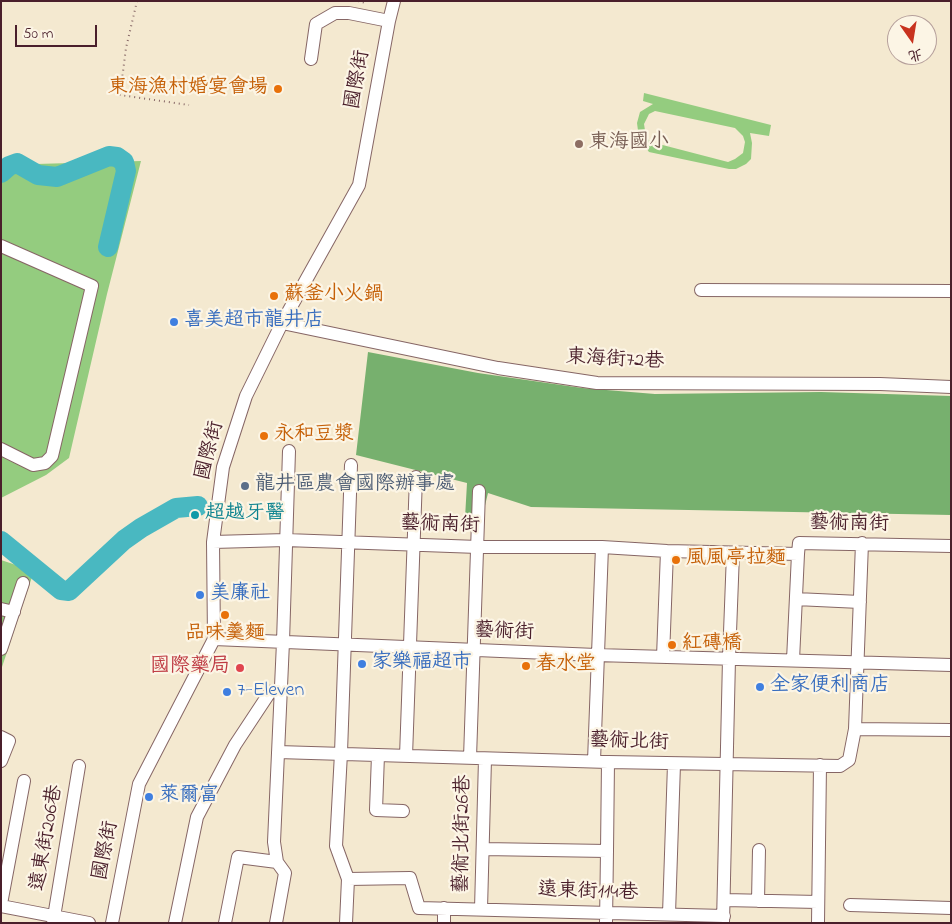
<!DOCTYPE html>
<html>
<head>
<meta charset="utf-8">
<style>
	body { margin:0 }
	#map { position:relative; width:952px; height:924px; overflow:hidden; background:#f4e9d0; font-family:"Indie Flower","LXGW WenKai TC",sans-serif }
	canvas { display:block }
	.frame { position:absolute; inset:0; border:2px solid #4a1f2b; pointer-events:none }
	.north { position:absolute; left:887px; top:15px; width:50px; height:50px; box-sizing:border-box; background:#fcf5e5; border:1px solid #b59f9b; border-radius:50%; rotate:167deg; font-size:14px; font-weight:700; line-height:20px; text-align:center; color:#4a1f2b }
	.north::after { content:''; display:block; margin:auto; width:18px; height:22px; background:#c8321e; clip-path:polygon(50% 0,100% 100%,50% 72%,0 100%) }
	.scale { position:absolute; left:15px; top:25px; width:82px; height:22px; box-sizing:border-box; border:2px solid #4a1f2b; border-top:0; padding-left:6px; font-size:15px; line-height:18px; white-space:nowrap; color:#4a1f2b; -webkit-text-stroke:4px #fcf5e5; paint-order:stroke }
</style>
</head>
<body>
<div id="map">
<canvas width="952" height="924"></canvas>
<div class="frame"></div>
<div class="north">北</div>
<div class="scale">50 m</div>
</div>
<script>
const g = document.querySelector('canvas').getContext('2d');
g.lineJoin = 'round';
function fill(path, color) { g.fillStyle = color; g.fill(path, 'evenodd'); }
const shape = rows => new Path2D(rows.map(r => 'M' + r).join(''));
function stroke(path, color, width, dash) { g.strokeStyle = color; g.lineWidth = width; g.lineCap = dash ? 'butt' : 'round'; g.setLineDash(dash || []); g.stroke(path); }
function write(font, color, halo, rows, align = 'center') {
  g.font = font + ' "Indie Flower","LXGW WenKai TC",sans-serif'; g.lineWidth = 4.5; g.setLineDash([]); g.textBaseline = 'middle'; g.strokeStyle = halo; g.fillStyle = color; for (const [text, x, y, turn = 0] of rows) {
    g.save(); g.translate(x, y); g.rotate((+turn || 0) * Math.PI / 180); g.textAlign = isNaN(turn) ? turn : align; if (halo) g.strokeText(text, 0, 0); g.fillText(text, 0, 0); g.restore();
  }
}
const green = shape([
	[644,93,771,125,769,136,750,133,752,143,751,159,746,164,736,169,729,169,649,152,639,138,637,123,640,112,653,104,643,101],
	[655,111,735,128,743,136,745,142,743,153,735,159,728,162,651,142,646,137,644,124,649,114],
	[141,161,107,294,69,458,46,475,1,498,1,165],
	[1,560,34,571,1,670]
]);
const forest = shape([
	[368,352,478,373,582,388,655,394,821,392,951,396,951,515,531,507,488,493,481,522,465,518,467,483,356,455]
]);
const river = shape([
	[1,173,9,166,17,163,38,175,57,177,109,156,117,157,124,162,126,171,108,247],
	[1,541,61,590,69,591,124,540,141,528,176,508,198,506]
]);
const path = shape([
	[137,1,126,48,120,95,189,105],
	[358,1,365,3]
]);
const minor = shape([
	[311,59,316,24,335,13,349,13,389,21],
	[1,246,92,286,52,456,45,463,33,465,1,449],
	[701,290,951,291],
	[282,323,498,368,597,383,880,384,951,387],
	[213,542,286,540,478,547,602,547,667,551,798,554,799,543,951,546],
	[796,599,860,602],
	[1,609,14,612],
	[214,639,596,655,951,665],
	[1,649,23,583],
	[663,657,667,551],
	[793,660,798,554],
	[855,729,951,730],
	[1,737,9,741,1,761],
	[278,752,608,762,840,766,849,760,855,729,862,543],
	[378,755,376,810,403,811],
	[406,756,416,477],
	[470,758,479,491],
	[594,761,602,547],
	[483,849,607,851,606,923],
	[607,851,608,762],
	[348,879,410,878,419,908,724,916],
	[724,900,818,902],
	[758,901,759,850],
	[1,904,24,781],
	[850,905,951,908],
	[1,906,89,923],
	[481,909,485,759],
	[669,914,674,764],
	[53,923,79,766],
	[112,923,139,784,214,639,213,542,223,467,246,396,282,323,359,185,389,21,394,1],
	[175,923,197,817,235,745,270,692,281,690],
	[225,923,238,857,277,862],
	[276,923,285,873,277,862,274,842,283,642,289,451],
	[346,923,348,879,336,846,341,753,351,465],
	[444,923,444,908],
	[723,923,729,659,733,553],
	[818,923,820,765]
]);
const markers = [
	[278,89,5,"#e8710a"],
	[579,144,5,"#8d6e63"],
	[274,296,5,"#e8710a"],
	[174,322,5,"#3f7fe0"],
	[264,436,5,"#e8710a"],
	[245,486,5,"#5c6f8a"],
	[195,515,5,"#0f9aa8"],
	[676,560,5,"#e8710a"],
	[200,595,5,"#3f7fe0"],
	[225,615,5,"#e8710a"],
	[672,645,5,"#e8710a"],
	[362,664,5,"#3f7fe0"],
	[526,666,5,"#e8710a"],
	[240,668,5,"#e0444e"],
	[760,687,5,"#3f7fe0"],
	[227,692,5,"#3f7fe0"],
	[149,797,5,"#3f7fe0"]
];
const streetNames = [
	["國際街",359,80,-80],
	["東海街72巷",615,361,3],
	["國際街",211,451,-76],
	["藝術南街",849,525,1],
	["藝術南街",440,526,2],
	["藝術街",504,633,2],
	["藝術北街",629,743,2],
	["藝術北街26巷",464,834,-89],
	["遠東街206巷",48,838,-80],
	["國際街",107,851,-79],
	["遠東街114巷",588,893,2]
];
const foodNames = [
	["東海漁村婚宴會場",268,89,"right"],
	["蘇釜小火鍋",284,296],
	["永和豆漿",274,436],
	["風風亭拉麵",686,560],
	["品味羹麵",225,635,"center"],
	["紅磚橋",682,645],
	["春水堂",536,666]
];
const educationNames = [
	["東海國小",589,144]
];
const shopNames = [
	["喜美超市龍井店",184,322],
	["美廉社",210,595],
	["家樂福超市",372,664],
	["全家便利商店",770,687],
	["7-Eleven",237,692],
	["萊爾富",159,797]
];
const serviceNames = [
	["龍井區農會國際辦事處",255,486]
];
const cultureNames = [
	["超越牙醫",205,515]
];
const healthNames = [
	["國際藥局",230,668]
];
fill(green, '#94cc7f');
fill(forest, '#77b06e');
stroke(river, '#49b8c1', 20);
stroke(minor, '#866665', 14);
stroke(path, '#866665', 2, [1, 4]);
stroke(minor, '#fff', 12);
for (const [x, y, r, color] of markers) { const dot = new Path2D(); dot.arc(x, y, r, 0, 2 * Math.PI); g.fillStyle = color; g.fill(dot); stroke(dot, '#fcf5e5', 2); }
write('20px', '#4a1f2b', '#fcf5e5', streetNames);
write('20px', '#c56008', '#fcf5e5', foodNames, 'left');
write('20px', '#785e54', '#fcf5e5', educationNames, 'left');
write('20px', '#366cbe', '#fcf5e5', shopNames, 'left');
write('20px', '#4e5e75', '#fcf5e5', serviceNames, 'left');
write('20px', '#0d838f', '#fcf5e5', cultureNames, 'left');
write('20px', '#be3a42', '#fcf5e5', healthNames, 'right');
</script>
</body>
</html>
